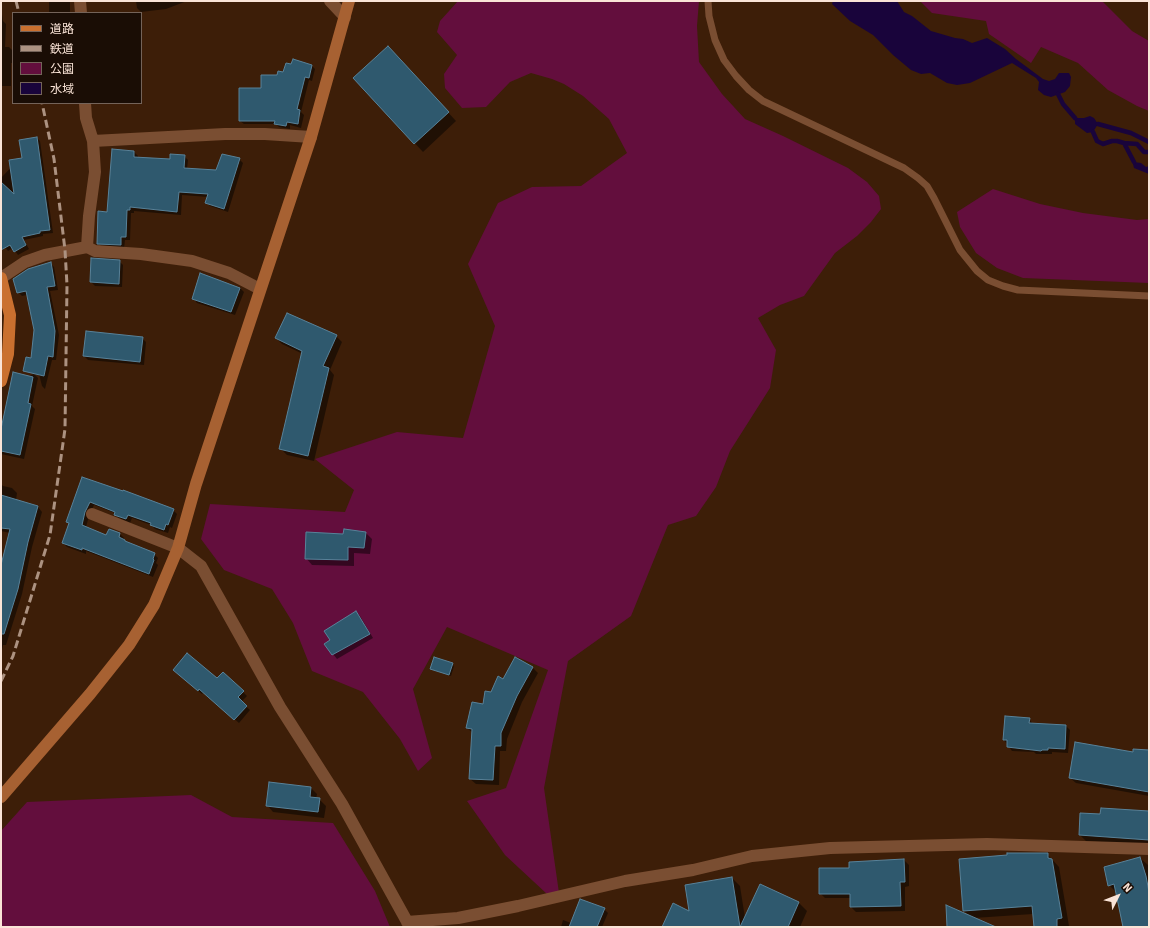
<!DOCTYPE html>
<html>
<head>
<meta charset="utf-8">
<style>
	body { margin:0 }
	#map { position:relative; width:1150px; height:928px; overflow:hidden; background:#3d1e08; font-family:Signika,"Noto Sans JP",sans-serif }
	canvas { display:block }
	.frame { position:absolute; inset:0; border:2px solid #fae4d7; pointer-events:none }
	.legend { position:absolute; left:12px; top:12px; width:130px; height:92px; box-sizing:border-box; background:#1a0d05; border:1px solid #746359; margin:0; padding:5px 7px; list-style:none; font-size:12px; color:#fae4d7 }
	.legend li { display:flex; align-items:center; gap:8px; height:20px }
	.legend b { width:20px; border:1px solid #746359 }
	.north { position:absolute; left:1098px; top:876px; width:40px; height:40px; -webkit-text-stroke:3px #1a0d05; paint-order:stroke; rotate:48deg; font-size:11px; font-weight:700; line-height:16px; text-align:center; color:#fae4d7 }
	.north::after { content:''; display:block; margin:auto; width:14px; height:18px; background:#fae4d7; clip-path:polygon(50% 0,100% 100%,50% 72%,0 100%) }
</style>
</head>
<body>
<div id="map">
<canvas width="1150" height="928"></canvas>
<div class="frame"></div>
<ul class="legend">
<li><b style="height:5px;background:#ca702f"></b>道路</li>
<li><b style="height:5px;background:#ac9281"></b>鉄道</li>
<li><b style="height:11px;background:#630e3d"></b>公園</li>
<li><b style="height:11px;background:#19043b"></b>水域</li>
</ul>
<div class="north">N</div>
</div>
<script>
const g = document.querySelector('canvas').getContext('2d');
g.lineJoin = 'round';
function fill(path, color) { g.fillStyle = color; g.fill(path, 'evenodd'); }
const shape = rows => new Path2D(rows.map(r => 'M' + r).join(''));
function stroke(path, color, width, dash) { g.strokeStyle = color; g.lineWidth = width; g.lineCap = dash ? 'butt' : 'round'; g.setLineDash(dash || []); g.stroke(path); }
const green = shape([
	[458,1,699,1,697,26,699,62,722,94,745,119,783,136,848,168,867,182,879,196,881,209,871,222,857,236,835,253,804,296,780,305,758,318,776,350,770,388,730,451,716,487,696,516,668,525,631,616,568,661,544,788,559,893,547,894,505,855,467,801,506,788,548,670,447,627,413,689,432,758,418,771,400,739,363,692,312,671,293,623,272,589,224,570,201,539,210,504,345,512,354,490,315,459,397,432,463,438,495,326,468,264,498,203,532,187,581,186,627,153,609,119,583,96,564,84,552,79,531,73,510,82,486,107,462,108,445,88,444,74,457,55,437,32,440,21],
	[920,1,1102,1,1132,31,1149,41,1149,111,1137,106,1108,90,1078,63,1041,47,1031,63,989,34,986,21,932,13],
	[993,189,1040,204,1083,213,1137,220,1149,219,1149,283,1023,278,997,268,976,253,960,227,957,212],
	[191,795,232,817,333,823,375,891,390,927,1,927,1,831,27,802]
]);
const water = shape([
	[833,1,897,1,904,12,912,16,931,31,955,38,963,39,972,43,987,38,1005,49,1016,59,1043,79,1049,81,1055,79,1059,73,1069,73,1071,77,1070,86,1065,92,1051,97,1044,95,1038,90,1039,82,1036,78,1012,63,970,83,957,85,947,83,930,73,921,74,911,70,893,55,873,35,850,21,832,4],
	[1090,116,1094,118,1098,124,1093,132,1087,133,1075,124,1075,118,1084,118],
	[1134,162,1141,163,1146,167,1149,166,1149,174,1134,168,1133,164]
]);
const shadow = shape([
	[49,1,70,1,70,13,49,13],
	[136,1,187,1,166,9,141,12,137,8],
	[1,7,3,21,6,24,5,47,9,47,13,51,13,63,11,63,11,86,2,86,2,110],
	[396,56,456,121,423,152,354,78],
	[311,65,315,69,312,81,309,80,301,112,304,115,301,128,290,125,290,129,279,127,276,124,244,124,240,121,262,89,277,76],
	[37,138,40,141,53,233,43,234,43,236,24,240,29,249,18,255,13,248,8,251,1,242,1,178,18,160,23,159],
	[134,152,138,156,138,158,171,160,184,156,188,160,187,169,217,172,239,159,243,163,228,212,210,206,206,202,208,197,182,195,181,215,134,211,134,213,131,213,130,240,125,240,124,249,102,247,98,243,108,213],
	[119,261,123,265,122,287,95,286,91,282],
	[50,263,54,267,58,290,50,291,59,335,56,360,52,360,45,389,42,386,33,350,35,330,27,295,22,296,18,292],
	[240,288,244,292,235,315,197,303,193,298],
	[336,336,342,342,330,370,334,375,314,461,287,455,280,448,303,354,282,344,276,338],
	[142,338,146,342,144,365,88,360,84,356],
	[34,374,38,378,32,406,35,409,24,459,1,454,1,430,27,377],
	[82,478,173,510,177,514,172,528,170,527,168,533,155,529,151,525,132,518,130,523,119,518,115,513,94,505,89,516,86,527,107,536,120,534,124,538,123,540,127,543,154,554,158,558,156,563,158,565,153,577,86,551,86,554,67,547,63,543],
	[1,484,3,486,12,488,17,493,16,500,38,507,42,512,32,547,22,594,6,645,3,645,1,654,1,569,10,533,1,531],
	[366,533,372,539,370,554,354,553,354,566,312,565,306,558,344,535],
	[356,612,360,616,373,638,337,659,325,644,331,641],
	[452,664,454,666,451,676,431,668],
	[532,667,538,673,522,702,507,739,506,751,500,751,499,785,476,784,470,779,473,733,467,728,492,693],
	[178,674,217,680,243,692,247,696,241,702,250,710,239,723,204,692,202,694],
	[1029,719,1033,724,1066,726,1070,730,1068,753,1052,752,1052,754,1036,754,1034,752,1012,751,1004,740],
	[1149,751,1149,796,1076,783,1070,778,1134,753],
	[311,788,317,794,316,799,319,799,326,806,324,818,273,812,267,805],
	[1149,812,1149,845,1086,841,1080,835,1081,814,1101,815],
	[1047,854,1059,867,1069,926,1035,927,1033,914,974,918,994,927,948,927,970,916,964,911],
	[1140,858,1148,865,1149,869,1149,927,1124,927,1117,893,1109,885],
	[904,860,909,865,909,886,905,887,905,911,856,912,851,907,851,898,825,898,820,893,850,869],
	[732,878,740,886,745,918,761,885,799,903,807,911,800,927,663,927,691,912],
	[604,909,608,913,602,927,561,927,563,920,571,923]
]);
const stream = shape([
	[1058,94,1063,104,1075,118],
	[1098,124,1131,133,1149,142],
	[1093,132,1097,141,1103,144,1112,141,1117,141,1124,143,1134,162],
	[1124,143,1137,144,1144,152,1149,152]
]);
const building = shape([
	[388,46,449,112,414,144,353,78,388,46],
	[293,59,312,65,309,78,305,77,297,109,300,110,298,124,287,122,286,126,274,124,275,121,239,121,239,88,261,88,261,75,277,75,278,71,283,72,286,63,291,64,293,59],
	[37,137,50,230,40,231,40,233,22,237,26,245,14,252,10,245,1,250,1,182,14,194,9,160,22,158,19,140,37,137],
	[112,149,134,151,134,157,170,159,170,154,185,155,184,168,216,170,222,154,240,158,224,209,205,203,208,194,179,192,177,212,130,207,130,210,127,210,126,237,121,237,121,245,97,244,98,211,107,212,112,149],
	[91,258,120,260,119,284,90,282,91,258],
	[51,262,55,286,47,287,55,331,53,357,48,356,44,376,23,371,26,357,31,358,34,330,26,291,17,293,13,279,28,269,51,262],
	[200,273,240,288,231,312,192,299,200,273],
	[287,313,337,335,323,366,329,368,308,456,279,449,302,351,275,338,287,313],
	[86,331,143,337,140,362,83,356,86,331],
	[13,372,33,377,28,403,31,404,20,455,1,451,1,429,13,372],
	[82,477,123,491,123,490,174,509,168,525,166,524,164,530,150,525,151,523,128,515,126,519,114,515,115,512,90,502,85,512,82,525,106,535,109,529,120,533,119,537,125,540,125,541,155,553,153,559,154,560,149,574,82,548,82,550,62,543,69,523,66,522,82,477],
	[1,495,38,506,28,542,18,589,4,634,1,634,1,565,10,529,1,528,1,495],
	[344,529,366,532,364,548,348,547,348,560,305,559,306,532,343,534,344,529],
	[356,611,370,634,332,655,324,644,330,640,324,631,356,611],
	[187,653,217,678,223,672,244,691,238,697,247,706,234,720,199,689,198,691,173,670,187,653],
	[434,657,453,663,449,675,430,669,434,657],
	[515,657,533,667,517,696,501,733,501,746,495,746,493,780,469,779,472,729,466,728,472,702,483,704,485,691,491,692,498,676,503,679,515,657],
	[1005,716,1030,718,1029,723,1066,725,1065,749,1048,748,1048,750,1042,750,1041,751,1007,747,1007,740,1003,740,1005,716],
	[1075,742,1133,752,1133,749,1149,750,1149,792,1069,778,1075,742],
	[269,782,311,787,310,797,320,798,318,812,266,806,269,782],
	[1101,808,1149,811,1149,840,1079,835,1080,813,1100,814,1101,808],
	[1007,853,1048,853,1048,858,1052,859,1062,918,1057,919,1057,927,1034,927,1032,906,963,911,959,859,1007,855,1007,853],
	[1140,857,1146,876,1149,892,1149,927,1123,927,1114,884,1108,886,1104,867,1140,857],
	[904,859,905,882,900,882,901,906,850,907,850,894,819,894,819,868,849,868,849,862,904,859],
	[732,877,740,927,760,884,799,902,788,927,662,927,673,903,689,911,685,885,732,877],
	[580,899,605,908,597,927,569,927,580,899],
	[946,905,996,927,947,927,946,905]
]);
const lane = shape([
	[708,1,709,16,715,40,724,60,736,76,749,90,763,101,904,168,918,178,927,186,934,198,960,250,977,271,988,280,1003,286,1018,290,1149,296]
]);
const street = shape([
	[80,1,81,13],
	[330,1,345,17],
	[85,103,86,118,93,141,95,172,89,216,87,247],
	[93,141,225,134,265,134,311,137],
	[1,278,25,262,45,255,87,247,95,251,141,254,192,261,229,273,260,289],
	[92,514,178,548,201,566,280,707,342,804,410,927],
	[407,922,458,918,518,906,625,881,693,870,752,856,830,848,987,844,1149,849]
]);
const secondary = shape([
	[1,797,90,694,129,645,154,605,178,548,196,484,311,137,349,1]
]);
const primary = shape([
	[1,278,10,315,8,354,1,381]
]);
const rail = shape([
	[16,1,19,13],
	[1,681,13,656,50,535,65,429,67,285,65,250,54,159,42,103]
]);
fill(green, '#630e3d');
fill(water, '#19043b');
fill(shadow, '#0007');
stroke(stream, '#19043b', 4.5);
fill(building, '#2f596e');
stroke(building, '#588299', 1);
stroke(lane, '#7a4e32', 7);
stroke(street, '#7a4e32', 12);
stroke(secondary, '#a76132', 12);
stroke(primary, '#ca702f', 12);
stroke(rail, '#ac9281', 3, [8, 4]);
</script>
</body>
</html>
